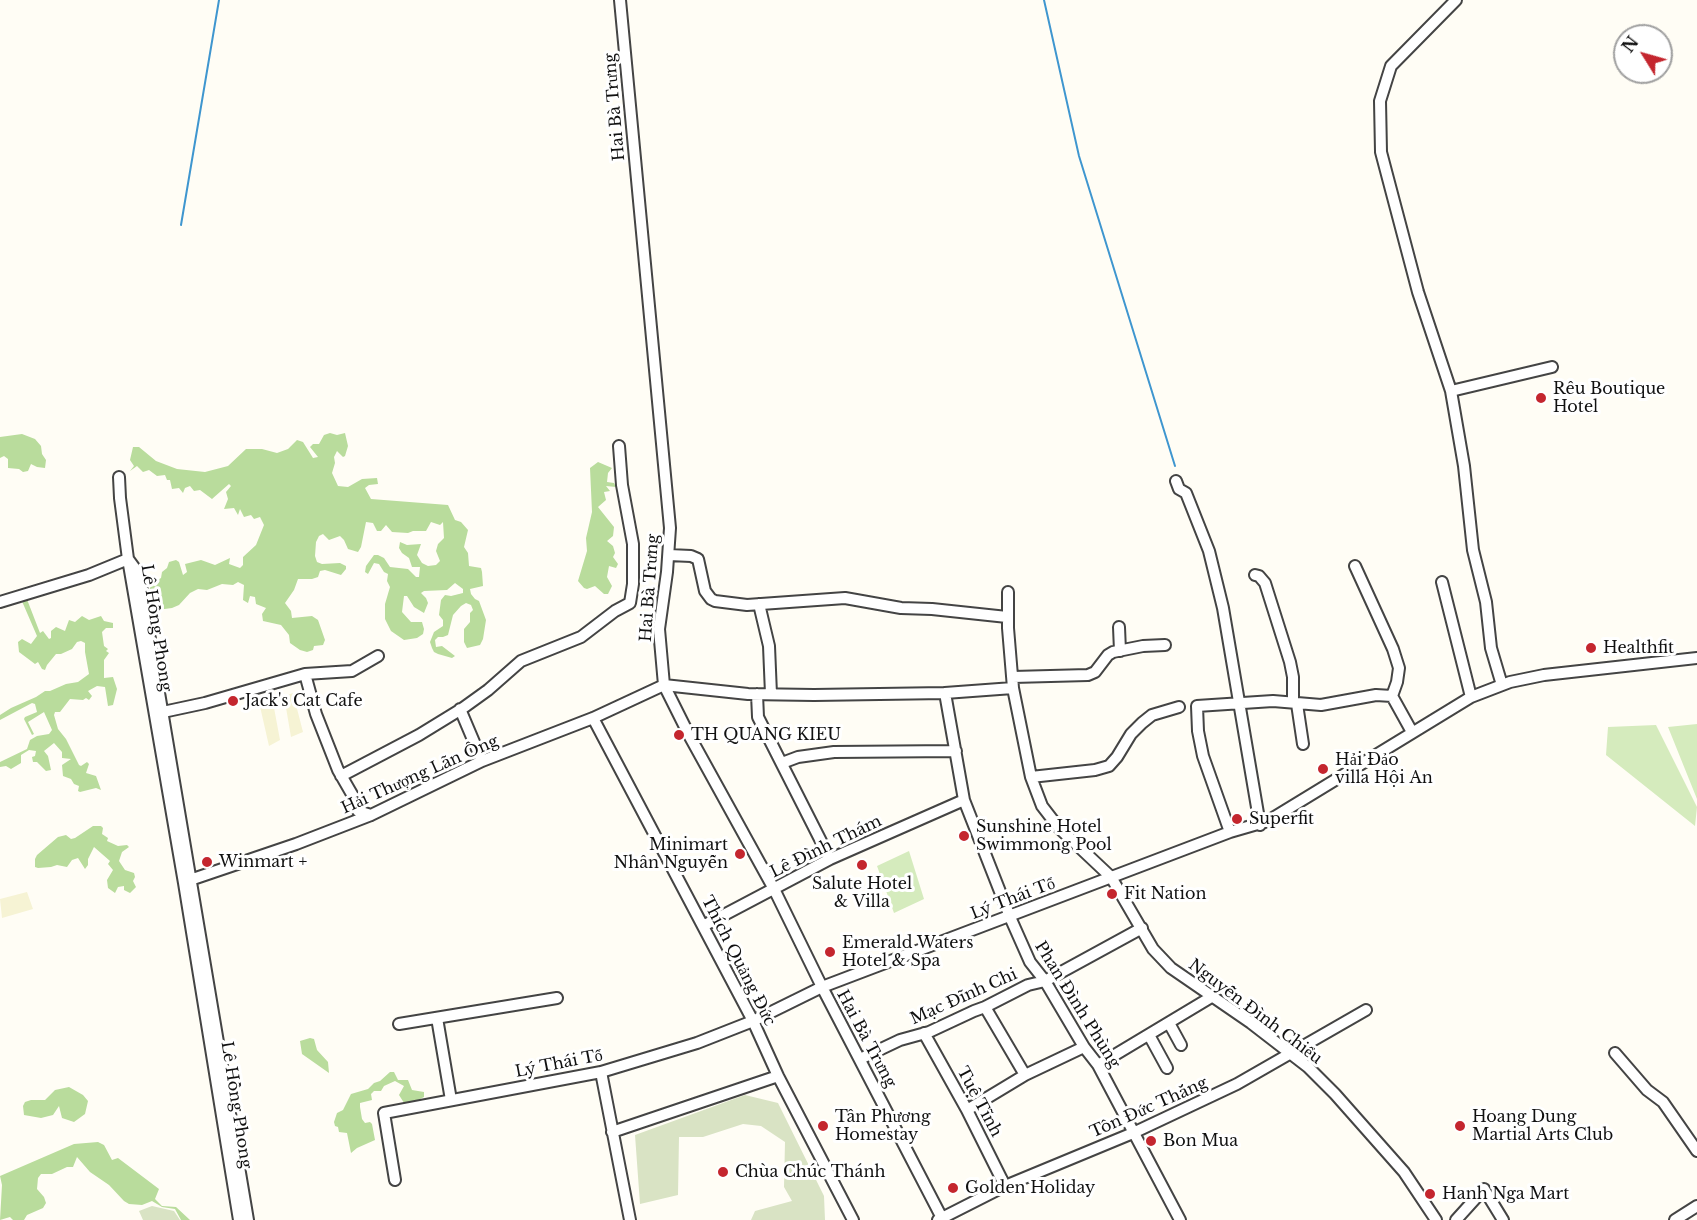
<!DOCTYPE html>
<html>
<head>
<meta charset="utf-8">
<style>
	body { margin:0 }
	#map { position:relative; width:1697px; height:1220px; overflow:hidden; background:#fffdf5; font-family:"Libre Baskerville",serif }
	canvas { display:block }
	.north { position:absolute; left:1613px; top:24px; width:60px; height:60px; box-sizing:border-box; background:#fff; border:2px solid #a0a0a0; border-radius:50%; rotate:307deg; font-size:16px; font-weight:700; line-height:24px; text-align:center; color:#111 }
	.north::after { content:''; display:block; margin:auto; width:21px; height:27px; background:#c4262e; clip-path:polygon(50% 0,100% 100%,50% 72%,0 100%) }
</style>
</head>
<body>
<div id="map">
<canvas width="1697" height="1220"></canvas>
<div class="north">N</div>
</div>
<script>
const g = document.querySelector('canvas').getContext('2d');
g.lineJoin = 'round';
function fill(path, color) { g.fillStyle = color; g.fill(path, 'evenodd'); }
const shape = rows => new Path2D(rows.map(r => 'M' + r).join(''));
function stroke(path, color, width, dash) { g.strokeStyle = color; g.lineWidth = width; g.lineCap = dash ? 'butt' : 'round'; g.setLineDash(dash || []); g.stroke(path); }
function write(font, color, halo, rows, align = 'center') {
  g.font = font + ' "Libre Baskerville",serif'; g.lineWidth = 6; g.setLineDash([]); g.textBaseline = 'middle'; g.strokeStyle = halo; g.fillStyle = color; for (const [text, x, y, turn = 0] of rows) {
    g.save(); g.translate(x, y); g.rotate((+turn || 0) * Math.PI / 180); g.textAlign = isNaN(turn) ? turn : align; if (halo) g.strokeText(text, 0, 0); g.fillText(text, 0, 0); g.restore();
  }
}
const farmland = shape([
	[293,693,303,732,291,737,284,696],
	[272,697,280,740,269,746,259,702],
	[27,892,33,909,2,918,0,899]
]);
const green = shape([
	[1697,724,1697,799,1668,727],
	[1656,725,1697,807,1695,826,1606,755,1608,727],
	[909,851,924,899,894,913,877,866]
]);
const forest = shape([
	[330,433,337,435,345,433,348,446,345,456,343,457,337,451,334,457,335,463,332,473,338,486,348,487,362,479,377,478,378,484,369,485,365,488,371,499,448,505,455,520,461,522,468,530,464,547,468,553,469,566,481,568,482,572,483,586,470,589,471,594,475,599,479,601,486,620,483,639,480,645,467,648,464,642,464,629,470,622,470,613,473,610,471,605,466,603,461,606,453,615,448,635,443,637,438,637,435,640,436,647,442,646,455,656,452,658,438,654,434,652,432,648,430,642,434,632,443,626,443,620,439,615,441,600,445,595,451,596,463,593,463,589,455,583,447,590,424,591,421,593,426,598,428,603,424,613,414,607,407,596,404,596,402,612,411,622,422,622,424,629,423,634,417,638,404,640,391,631,385,619,385,604,390,587,387,581,388,574,384,572,379,564,374,563,368,574,365,572,366,566,374,555,378,555,384,558,390,567,408,569,416,577,419,577,420,567,412,567,409,558,402,553,399,548,400,542,407,545,421,544,417,555,422,563,428,566,436,565,440,561,436,551,438,544,444,538,443,522,440,525,431,522,426,531,413,531,408,533,392,532,386,525,381,531,377,531,373,523,366,522,361,547,358,552,348,549,344,540,340,536,329,540,323,534,319,536,316,542,315,556,317,562,322,564,340,563,346,566,346,569,341,575,325,570,320,571,318,577,312,579,298,579,294,590,285,603,291,611,292,618,312,616,318,620,325,640,323,645,314,646,313,650,307,652,300,650,290,643,289,635,281,625,263,621,262,614,266,608,256,604,255,597,250,596,248,603,243,600,244,585,238,582,233,585,222,584,207,590,198,589,190,593,179,605,172,608,157,610,152,607,149,592,151,584,161,578,162,572,167,568,169,562,176,560,179,562,183,575,187,572,185,564,201,560,215,565,230,558,229,564,240,568,243,565,243,557,256,545,264,525,260,517,254,519,251,515,244,517,240,509,238,515,234,508,224,509,228,499,226,492,231,486,229,484,212,499,200,490,194,491,190,486,185,488,183,493,179,488,172,489,170,480,167,480,165,475,157,476,149,470,143,472,137,466,130,471,134,466,130,460,133,447,139,447,156,461,177,469,205,472,228,466,246,449,262,449,277,453,288,449,297,440,303,442,313,458,318,457,310,447,313,444,319,444,324,435],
	[22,434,35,439,41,446,42,454,46,460,45,468,37,467,31,464,28,471,23,472,19,469,8,468,8,459,4,456,0,458,0,437],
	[598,462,612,468,608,473,607,482,614,483,616,487,606,486,610,491,604,492,606,500,598,507,614,527,613,536,607,541,613,546,615,553,613,557,618,564,616,568,609,566,607,577,612,586,608,594,604,594,595,586,587,589,584,588,578,581,587,551,586,538,592,512,590,468],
	[23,589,40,633,43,631,49,639,51,638,51,631,56,627,65,631,69,620,75,622,82,616,89,620,101,616,104,621,113,623,113,628,106,628,102,632,104,646,108,649,106,651,109,653,104,660,104,678,113,677,117,689,113,705,108,706,105,687,97,686,88,691,92,696,89,700,86,698,83,700,70,699,60,712,55,712,54,715,58,729,66,739,79,765,81,766,87,762,89,764,86,773,96,776,101,790,96,788,80,792,78,791,79,786,74,784,71,779,63,776,62,765,71,759,62,758,62,752,54,743,44,751,48,756,51,770,46,771,37,762,33,762,32,757,35,756,36,751,29,750,21,755,21,763,11,769,6,766,0,767,0,762,27,749,30,740,37,736,49,734,52,730,44,712,28,722,34,734,32,735,24,719,25,717,37,712,35,704,32,703,0,720,0,715,11,708,36,697,45,691,50,691,66,684,78,682,89,674,85,652,85,643,81,641,77,642,72,649,61,654,56,654,47,665,45,670,42,669,38,662,35,664,19,652,18,642,22,639,31,644,37,636,21,599,20,591],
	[93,826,101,826,103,828,102,834,108,838,107,841,118,846,127,845,129,847,122,852,119,861,125,870,134,873,135,877,133,881,136,887,130,893,124,890,124,886,118,887,115,893,108,888,107,880,113,870,108,864,110,861,94,847,88,859,88,865,85,869,78,858,72,860,67,867,57,865,51,867,38,868,35,867,35,859,37,855,58,837,66,835,71,839,75,838],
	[310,1038,314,1039,317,1050,328,1062,329,1073,302,1054,300,1041],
	[390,1072,394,1072,398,1080,408,1080,412,1090,424,1092,424,1097,406,1106,399,1095,404,1086,395,1081,384,1086,381,1091,374,1091,371,1094,372,1100,360,1103,360,1107,362,1119,365,1123,370,1122,372,1124,375,1140,357,1148,351,1153,347,1133,339,1132,338,1127,335,1126,334,1122,337,1113,343,1110,351,1094,368,1089,374,1083,380,1081],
	[69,1087,83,1095,88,1101,85,1114,74,1122,62,1118,59,1106,53,1115,41,1118,24,1115,23,1106,25,1102,31,1100,45,1100,55,1090],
	[98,1142,104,1145,112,1160,118,1158,159,1189,155,1199,162,1206,176,1207,190,1220,181,1220,175,1209,162,1207,152,1201,142,1205,129,1204,124,1201,109,1185,90,1172,77,1157,73,1167,67,1167,52,1174,41,1174,38,1178,37,1189,44,1197,46,1203,43,1208,27,1215,24,1220,13,1220,10,1217,0,1220,2,1185,0,1176,74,1144]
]);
const cemetery = shape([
	[745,1095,778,1103,824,1196,825,1220,751,1220,755,1211,792,1201,784,1187,785,1142,761,1126,743,1124,703,1137,679,1137,678,1195,640,1204,635,1135],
	[152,1206,174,1211,180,1220,143,1220,139,1211]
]);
const stream = shape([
	[1044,0,1079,156,1175,466],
	[181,225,219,0]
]);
const minor = shape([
	[620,0,670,528,667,572,659,629,664,685,689,735,774,889,822,987,943,1220],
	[1456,0,1391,66,1380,101,1381,152,1418,292,1451,391,1464,466,1473,550,1486,602,1491,648,1502,685],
	[1451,391,1552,367],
	[1176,481,1179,489,1186,493,1209,551,1223,608,1260,825],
	[669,555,691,556,698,559,705,591,711,599,715,601,747,605,845,598,901,608,932,609,1007,617],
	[1355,566,1393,649,1399,668,1397,682,1392,696,1412,732],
	[1255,575,1259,576,1265,583,1290,662,1293,677,1293,703],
	[1442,582,1471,697],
	[1008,592,1008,628,1013,688,1031,777,1042,806,1059,828,1111,877,1153,949,1171,968,1251,1023,1308,1067,1335,1094,1404,1172,1436,1220],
	[0,602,89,575,128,559,120,498,119,477],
	[759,604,769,646,771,694],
	[1119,627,1120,651],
	[305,674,316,714,338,770,357,803,358,811,371,815],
	[1013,677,1088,675,1095,672,1108,655,1113,652,1143,646,1165,645],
	[945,693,964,800,1010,917,1030,962,1045,981,1084,1047,1098,1065,1180,1220],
	[757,694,758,717,830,859],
	[1297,704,1303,744],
	[460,709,482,761],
	[163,712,205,703,305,674,352,671,378,656],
	[593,718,753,1021,778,1076,853,1220],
	[782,763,798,757,834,752,956,751],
	[341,776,419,735,463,708,488,690,521,661,581,637,615,611,630,603,633,584,633,544,622,485,619,446],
	[1031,777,1095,770,1109,766,1117,757,1131,734,1142,723,1152,715,1179,707],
	[1230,832,1203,756,1198,731,1197,706,1273,701,1321,705,1376,695,1392,696],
	[187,881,296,844,371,815,482,761,593,718,664,685,748,694,814,695,945,693,1013,688],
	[703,926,830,859,964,800],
	[985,1007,1025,1075],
	[437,1018,451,1100],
	[1169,1023,1181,1045],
	[399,1024,557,998],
	[924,1033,967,1110,1005,1186],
	[1149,1035,1167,1068],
	[1615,1053,1647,1090,1663,1102,1697,1151],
	[860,1059,900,1040,929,1032,974,1011,985,1007,1028,985,1045,981,1142,928],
	[1098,1065,1213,996],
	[601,1072,630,1220],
	[967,1110,1025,1075,1084,1047],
	[612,1132,778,1076],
	[395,1180,384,1113,601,1072,697,1043,753,1021,822,987,1230,832,1268,821,1471,697,1510,682,1544,675,1697,658],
	[239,1220,184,883,128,559,139,574,248,1220],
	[938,1220,1005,1186,1133,1133,1237,1084,1366,1010],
	[1456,1220,1484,1189,1503,1220],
	[1675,1220,1697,1206]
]);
const markers = [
	[1541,398,6,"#c4262e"],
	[1591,648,6,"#c4262e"],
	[233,701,6,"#c4262e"],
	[679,735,6,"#c4262e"],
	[1323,769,6,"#c4262e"],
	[1237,819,6,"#c4262e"],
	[964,836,6,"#c4262e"],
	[740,854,6,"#c4262e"],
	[207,862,6,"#c4262e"],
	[862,865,6,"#c4262e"],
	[1112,894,6,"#c4262e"],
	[830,952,6,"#c4262e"],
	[823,1126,6,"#c4262e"],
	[1460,1126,6,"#c4262e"],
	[1151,1141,6,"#c4262e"],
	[723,1172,6,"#c4262e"],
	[953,1188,6,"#c4262e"],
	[1430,1194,6,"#c4262e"]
];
const streetNames = [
	["Hai Bà Trưng",615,107,-95],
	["Hai Bà Trưng",650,588,-86],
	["Lê Hồng Phong",156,628,81],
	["Hải Thượng Lãn Ông",420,775,-24],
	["Lê Đình Thám",826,847,-26],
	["Lý Thái Tổ",1013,899,-21],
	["Thích Quảng Đức",738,961,63],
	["Mạc Đĩnh Chi",964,997,-24],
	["Phan Đình Phùng",1077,1005,58],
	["Nguyễn Đình Chiểu",1255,1012,37],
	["Hai Bà Trưng",866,1039,62],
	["Lý Thái Tổ",559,1064,-11],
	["Tuệ Tĩnh",979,1102,62],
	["Lê Hồng Phong",236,1105,81],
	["Tôn Đức Thắng",1149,1108,-24]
];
const poiNames = [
	["Rêu Boutique",1553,389],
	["Hotel",1553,407],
	["Healthfit",1603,648],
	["Jack's Cat Cafe",245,701],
	["TH QUANG KIEU",691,735],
	["Hải Đảo",1335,760],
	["villa Hội An",1335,778],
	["Superfit",1249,819],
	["Sunshine Hotel",976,827],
	["Swimmong Pool",976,845],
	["Minimart",728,845,"right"],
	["Nhân Nguyễn",728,863,"right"],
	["Winmart +",219,862],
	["Salute Hotel",862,884,"center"],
	["& Villa",862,902,"center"],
	["Fit Nation",1124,894],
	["Emerald Waters",842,943],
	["Hotel & Spa",842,961],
	["Tân Phương",835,1117],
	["Homestay",835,1135],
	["Hoang Dung",1472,1117],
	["Martial Arts Club",1472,1135],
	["Bon Mua",1163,1141],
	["Chùa Chúc Thánh",735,1172],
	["Golden Holiday",965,1188],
	["Hanh Nga Mart",1442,1194]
];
fill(farmland, '#f6f3d4');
fill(green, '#d5ebbd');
fill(forest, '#b9dc9c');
fill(cemetery, '#d9e3c4');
stroke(stream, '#3f96cf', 2);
stroke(minor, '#444', 14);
stroke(minor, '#fff', 10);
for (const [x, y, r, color] of markers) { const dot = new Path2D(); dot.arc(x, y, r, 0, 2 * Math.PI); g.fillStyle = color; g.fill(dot); stroke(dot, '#fff', 2); }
write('16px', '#111', '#fff', streetNames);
write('16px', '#111', '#fff', poiNames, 'left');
</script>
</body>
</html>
